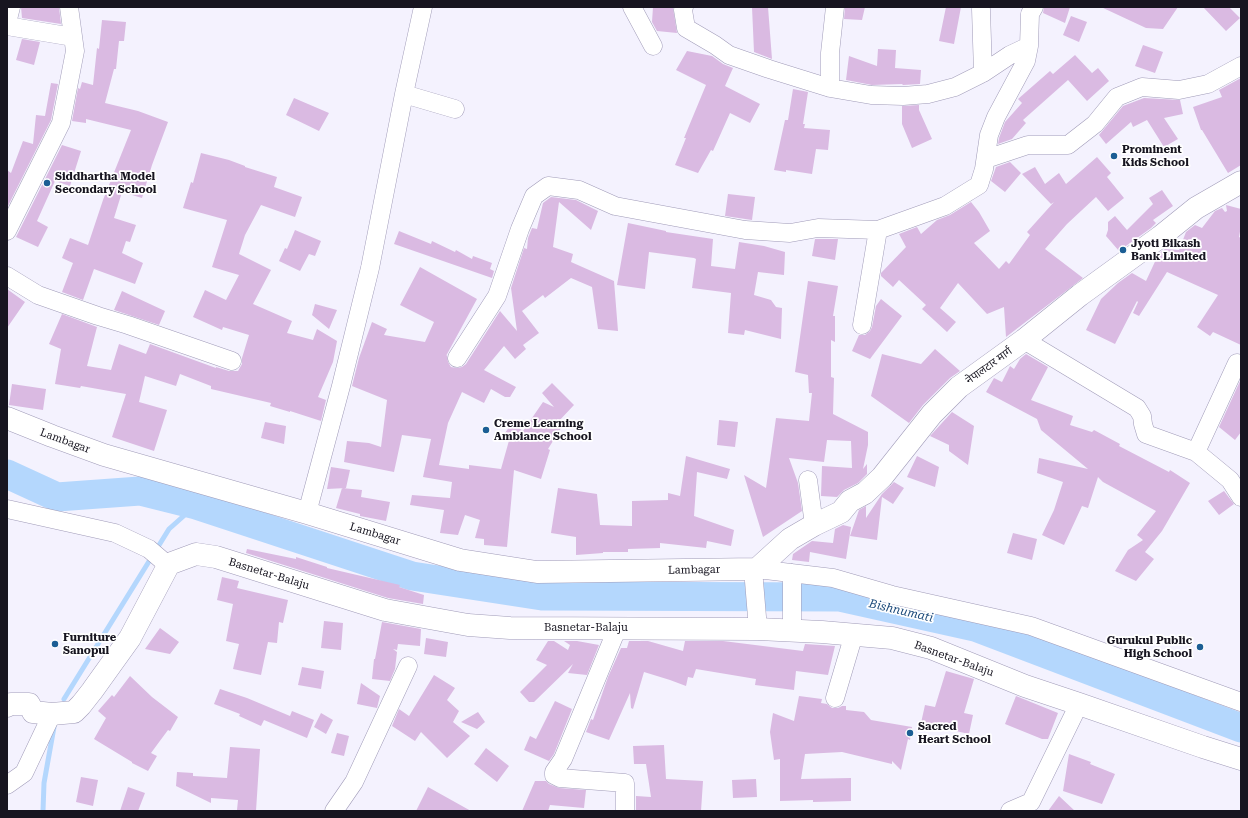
<!DOCTYPE html>
<html>
<head>
<meta charset="utf-8">
<style>
	body { margin:0 }
	#map { position:relative; width:1248px; height:818px; overflow:hidden; background:#f4f2fe; font-family:"Roboto Serif",serif }
	canvas { display:block }
	.frame { position:absolute; inset:0; border:8px solid #171520; pointer-events:none }
</style>
</head>
<body>
<div id="map">
<canvas width="1248" height="818"></canvas>
<div class="frame"></div>
</div>
<script>
const g = document.querySelector('canvas').getContext('2d');
g.lineJoin = 'round';
const shape = rows => new Path2D(rows.map(r => 'M' + r).join(''));
function stroke(path, color, width, dash) { g.strokeStyle = color; g.lineWidth = width; g.lineCap = dash ? 'butt' : 'round'; g.setLineDash(dash || []); g.stroke(path); }
function fill(path, color) { g.fillStyle = color; g.fill(path, 'evenodd'); }
function write(font, color, halo, rows, align = 'center') {
  g.font = font + ' "Roboto Serif","Noto Sans Devanagari",serif'; g.lineWidth = 3.5; g.setLineDash([]); g.textBaseline = 'middle'; g.strokeStyle = halo; g.fillStyle = color; for (const [text, x, y, turn = 0] of rows) {
    g.save(); g.translate(x, y); g.rotate((+turn || 0) * Math.PI / 180); g.textAlign = isNaN(turn) ? turn : align; if (halo) g.strokeText(text, 0, 0); g.fillText(text, 0, 0); g.restore();
  }
}
const stream = shape([
	[64,699,169,529,196,505],
	[43,811,44,783,54,727]
]);
const river = shape([
	[7,474,57,497,140,491,196,505,412,576,542,596,840,597,975,627,1241,728]
]);
const building = shape([
	[21,7,59,7,61,24,22,18],
	[653,7,673,8,677,33,657,31,652,22],
	[752,7,768,7,772,59,754,52],
	[845,7,865,7,862,20,844,19],
	[946,7,961,7,954,44,939,41],
	[1044,7,1070,7,1065,23,1043,13],
	[1101,7,1178,7,1163,29,1146,28],
	[1203,7,1229,7,1240,18,1226,31],
	[1071,16,1087,22,1079,42,1063,35],
	[102,20,126,22,124,41,119,41,116,69,114,69,105,103,138,111,168,122,152,165,142,198,122,192,114,218,136,225,130,242,126,241,122,253,143,263,135,284,94,269,83,300,62,292,73,263,62,258,70,238,88,245,103,200,131,130,86,119,86,123,72,121,78,88,80,89,82,82,93,85,97,48,99,49],
	[22,39,40,42,34,65,16,60],
	[1143,45,1163,52,1155,73,1135,66],
	[878,49,896,50,895,68,921,70,920,84,903,85,902,84,872,85,846,80,849,56,877,66],
	[687,51,712,56,723,64,733,68,725,86,760,104,750,123,730,113,713,151,711,150,698,173,675,165,686,138,684,138,706,85,676,70],
	[1075,55,1092,73,1098,68,1109,81,1087,101,1068,80,1023,120,1026,123,1012,139,998,144,999,138,1005,122,1022,103,1018,99,1050,71,1053,74],
	[1241,78,1241,165,1228,173,1202,130,1201,130,1193,107,1222,97,1219,90],
	[51,83,58,84,51,120,7,208,7,170,11,173,23,141,33,144,36,115,45,116],
	[793,89,808,92,803,124,805,124,804,128,830,130,828,150,816,149,812,174,786,170,786,172,774,170,785,120,788,120],
	[294,98,329,113,319,131,286,115],
	[1144,98,1180,100,1183,114,1164,118,1178,139,1164,147,1147,120,1133,127,1131,122,1106,144,1099,135,1123,106],
	[919,105,919,110,932,139,912,148,902,124,902,106],
	[62,145,81,151,70,186,55,181,37,221,48,227,38,247,16,237],
	[201,153,229,160,245,166,245,167,277,177,274,187,302,197,295,217,261,205,245,235,239,254,271,270,253,304,292,321,287,333,313,340,317,329,337,341,333,362,318,397,326,400,321,421,290,411,290,412,270,406,271,403,211,389,211,386,180,374,176,386,145,376,139,402,167,410,154,451,112,437,126,394,81,386,80,388,55,384,61,349,49,344,62,314,97,327,87,366,111,370,119,344,146,354,150,344,216,368,216,367,229,371,238,371,242,364,242,358,249,335,223,327,222,330,193,317,205,290,226,300,239,275,212,267,227,220,183,208,191,182,193,183],
	[1097,157,1111,173,1107,177,1124,198,1108,211,1096,197,1067,224,1045,249,1083,278,1006,337,1004,307,987,314,958,283,940,308,956,322,947,332,922,309,926,305,899,280,893,287,881,276,881,273,906,247,899,234,917,227,921,234,937,220,950,215,971,202,979,212,990,231,974,243,999,269,1006,261,1009,264,1030,235,1027,232,1054,202,1051,204,1022,174,1035,167,1045,184,1059,173,1066,184],
	[1010,162,1021,173,1005,192,991,181,996,167],
	[1162,190,1173,206,1153,220,1156,223,1151,228,1119,251,1106,236,1108,230,1108,222,1115,216,1127,230,1153,204,1149,198],
	[728,194,755,197,752,220,725,216],
	[551,197,576,200,598,211,591,230,559,202,553,247,573,254,571,262,614,281,618,331,598,329,592,287,571,278,545,298,543,295,522,311,539,333,523,345,526,349,515,359,504,346,484,370,516,387,510,397,505,397,491,389,484,403,462,392,448,423,439,465,469,469,469,465,501,469,510,437,505,433,512,423,523,431,543,402,554,407,542,393,552,383,574,405,558,422,563,425,548,449,550,450,541,479,514,470,507,547,484,545,484,539,475,538,480,520,465,515,458,535,440,533,444,510,410,505,412,495,450,498,452,482,423,477,431,439,402,435,394,472,344,462,347,441,369,443,381,447,387,400,352,386,359,358,372,322,387,329,384,335,425,342,434,322,400,305,420,267,477,299,446,356,447,355,448,362,451,367,457,368,462,367,466,364,500,311,517,331,511,288,524,248,527,249,528,238,532,228,537,229,543,203],
	[1226,205,1241,209,1241,226,1239,237,1241,238,1241,345,1213,332,1210,336,1197,327,1218,295,1167,272,1139,316,1133,313,1138,302,1137,301,1115,344,1086,330,1101,299,1118,283,1132,273,1146,281,1159,253,1165,249,1179,250,1186,232,1195,225,1202,228,1215,211,1222,208,1225,212,1227,211],
	[628,223,666,231,666,232,713,239,711,266,735,269,739,242,764,246,785,252,784,275,758,272,754,295,771,300,776,307,782,308,781,339,745,330,744,335,728,333,731,293,692,288,696,259,694,258,649,252,645,289,617,285],
	[295,230,321,241,315,256,309,254,300,271,279,261,285,248,287,249],
	[399,231,431,244,432,241,455,252,456,250,472,259,473,256,492,263,490,269,494,271,492,278,394,244],
	[815,239,838,239,835,260,812,256],
	[808,281,838,286,833,316,835,316,835,342,831,340,831,377,834,378,833,414,868,432,868,445,863,469,867,464,867,474,858,483,844,490,837,497,821,496,822,466,852,468,851,441,827,440,824,462,789,458,798,483,802,511,763,537,744,475,766,488,776,418,809,421,812,393,809,393,808,375,795,372],
	[7,289,25,302,7,328],
	[122,291,165,311,159,325,114,310],
	[881,299,902,316,870,359,852,351,859,335,865,335,870,331,872,327,876,306],
	[315,304,337,310,329,329,312,315],
	[935,349,960,371,950,378,923,405,909,423,871,396,882,354,921,364],
	[1026,354,1048,367,1031,400,1073,416,1070,425,1092,432,1094,430,1120,444,1119,446,1169,472,1170,470,1190,483,1162,531,1145,552,1154,559,1136,581,1115,571,1128,550,1143,540,1137,535,1156,511,1103,482,1098,477,1088,508,1082,506,1064,545,1042,535,1054,510,1063,482,1037,473,1039,458,1088,469,1041,430,1037,419,986,392,994,378,1002,382,1010,366,1014,369,1020,359],
	[1241,379,1241,432,1235,440,1219,427],
	[12,384,46,389,43,410,9,405],
	[952,412,974,426,968,465,949,451,949,445,930,436],
	[719,420,738,422,735,447,717,445],
	[265,422,286,426,284,444,261,438],
	[686,456,730,469,727,479,697,472,694,516,734,530,731,546,707,541,706,548,660,543,660,548,628,549,628,552,603,552,603,553,576,555,576,537,551,533,558,488,597,494,600,525,632,526,632,501,668,500,668,493,680,496],
	[917,456,939,467,935,487,907,477],
	[331,467,350,470,346,488,327,489],
	[894,482,904,488,893,504,882,497,877,540,850,536,859,510,866,506,866,518,882,494],
	[342,488,362,490,361,497,390,502,386,521,360,516,360,514,336,508],
	[1224,491,1234,504,1219,515,1208,501],
	[843,525,851,527,846,559,810,552,809,562,792,560,793,554,812,541,833,543,835,529],
	[1013,533,1037,539,1032,560,1007,553],
	[247,549,296,559,296,557,327,567,327,568,400,585,399,587,424,595,423,604,388,598,246,553],
	[222,577,239,581,237,588,288,600,283,623,279,622,277,643,268,642,261,675,233,669,239,644,226,641,233,604,217,600],
	[324,621,343,623,341,650,321,648],
	[382,622,421,629,420,646,398,644,397,650,393,649,397,652,395,669,390,681,372,679,374,659,375,659],
	[160,628,179,642,170,654,145,649],
	[426,638,448,642,446,657,424,654],
	[548,641,554,641,568,650,570,645,564,641,577,641,599,645,587,675,568,673,573,664,534,702,529,702,520,692,547,665,536,660],
	[629,641,648,641,683,651,685,641,723,641,803,651,805,644,835,646,828,675,796,671,794,690,755,685,756,679,696,669,693,678,688,677,686,686,670,680,644,672,633,709,631,708,630,693,609,740,586,732,591,719,593,720,608,677,621,648,627,648],
	[302,667,324,671,321,689,298,685],
	[946,671,974,679,964,713,973,715,969,734,921,723,925,705,935,707],
	[434,675,455,688,447,700,459,711,453,722,470,736,447,758,421,732,415,741,392,726,399,709,409,716],
	[130,676,152,697,178,717,170,731,168,730,151,753,157,756,148,771,132,763,132,762,94,739,106,718,98,711,112,695,114,697],
	[361,683,380,696,377,708,357,704],
	[220,689,247,698,290,716,292,711,314,720,307,738,264,720,261,726,239,716,240,714,214,704],
	[799,696,822,699,821,703,827,704,832,708,838,708,842,706,846,706,846,710,864,712,871,720,912,727,910,740,908,739,901,770,892,761,892,764,842,752,805,754,801,779,851,778,851,801,813,802,813,800,780,801,780,759,774,760,770,732,773,713,794,721],
	[1016,696,1058,713,1048,739,1042,739,1005,724],
	[555,701,572,709,554,754,549,761,524,750,530,736,536,739],
	[478,712,485,722,477,729,461,722],
	[321,713,333,720,326,734,314,727],
	[337,733,349,736,344,756,331,753],
	[664,745,666,779,703,781,701,811,636,811,636,796,651,797,646,764,634,764,633,746],
	[230,747,260,749,256,811,237,810,238,800,211,798,211,803,176,786,177,772,193,773,193,776,227,778],
	[486,748,509,766,497,782,474,764],
	[1069,754,1091,762,1090,764,1115,774,1102,804,1063,791],
	[81,777,98,780,93,806,76,802],
	[756,779,757,797,733,798,732,780],
	[535,781,546,781,549,784,559,788,586,790,584,808,550,805,548,811,522,811],
	[128,787,145,793,138,811,120,811],
	[428,787,471,811,416,811],
	[1059,796,1075,811,1048,811]
]);
const minor = shape([
	[632,7,653,46],
	[684,7,683,10,686,28,715,45,729,55,769,69,830,88,871,95,903,96,928,94,955,87,983,73,1010,55,1029,46,1030,14,1034,7],
	[981,9,983,73],
	[7,23,11,7],
	[7,26,73,37],
	[830,88,830,53,835,7],
	[404,94,455,109],
	[986,159,1028,145,1068,145,1095,124,1117,97,1142,87,1179,90,1208,84,1241,66],
	[7,231,61,123,75,51,69,7],
	[7,276,38,295,98,316,128,325,232,361],
	[862,325,878,230],
	[1024,340,1137,408,1142,416,1143,424,1146,434,1196,452,1230,480,1241,497],
	[457,358,497,296,520,229,534,196,548,186,579,190,615,206,745,230,790,233,818,228,878,230,945,206,979,185,984,169,989,135,996,117,1026,61,1029,46],
	[1196,452,1237,363],
	[808,480,814,525],
	[7,509,115,533,149,549,163,561,169,564],
	[307,513,341,386,370,268,404,94,423,7],
	[753,569,758,629],
	[757,569,833,578,892,595,1031,626,1241,702],
	[617,629,563,759,554,772,554,775,560,778,625,783,625,811],
	[792,631,792,573],
	[835,698,854,634],
	[7,785,24,773,52,714],
	[334,811,354,782,408,666],
	[1010,811,1031,802,1079,704]
]);
const tertiary = shape([
	[7,418,52,436,104,455,307,513,460,560,537,572,757,569,790,539,814,525,841,512,850,501,865,493,882,477,932,414,959,387,1024,340,1080,295,1160,237,1196,208,1241,182],
	[7,706,11,704,29,704,33,712,52,714,74,712,81,705,92,691,130,638,169,564,196,554,216,557,385,610,468,625,510,628,758,629,822,632,892,638,931,648,1025,686,1079,704,1203,747,1241,759]
]);
const markers = [
	[1114,156,4,"#1b5e94"],
	[47,183,4,"#1b5e94"],
	[1123,250,4,"#1b5e94"],
	[486,430,4,"#1b5e94"],
	[55,644,4,"#1b5e94"],
	[1200,647,4,"#1b5e94"],
	[910,733,4,"#1b5e94"]
];
const poiNames = [
	["Prominent",1122,150],
	["Kids School",1122,163],
	["Siddhartha Model",55,177],
	["Secondary School",55,190],
	["Jyoti Bikash",1131,244],
	["Bank Limited",1131,257],
	["Creme Learning",494,424],
	["Ambiance School",494,437],
	["Furniture",63,638],
	["Sanopul",63,651],
	["Gurukul Public",1192,641,"right"],
	["High School",1192,654,"right"],
	["Sacred",918,727],
	["Heart School",918,740]
];
const streetNames = [
	["नेपालटार मार्ग",989,366,-36],
	["Lambagar",65,441,20],
	["Lambagar",375,534,17],
	["Lambagar",694,570,-1],
	["Basnetar-Balaju",269,574,17],
	["Basnetar-Balaju",586,628],
	["Basnetar-Balaju",954,659,20]
];
const waterNames = [
	["Bishnumati",901,611,13]
];
stroke(stream, '#b4d7fd', 5);
stroke(river, '#b4d7fd', 29);
fill(building, '#dabae2');
stroke(minor, '#a09bb8', 19);
stroke(tertiary, '#a09bb8', 23);
stroke(minor, '#fff', 18);
stroke(tertiary, '#fff', 22);
for (const [x, y, r, color] of markers) { const dot = new Path2D(); dot.arc(x, y, r, 0, 2 * Math.PI); g.fillStyle = color; g.fill(dot); stroke(dot, '#fff', 1.5); }
write('bold 11px', '#171520', '#fff', poiNames, 'left');
write('11px', '#171520', '#fff', streetNames);
write('italic 12px', '#1d4b7b', '#fff', waterNames);
</script>
</body>
</html>
